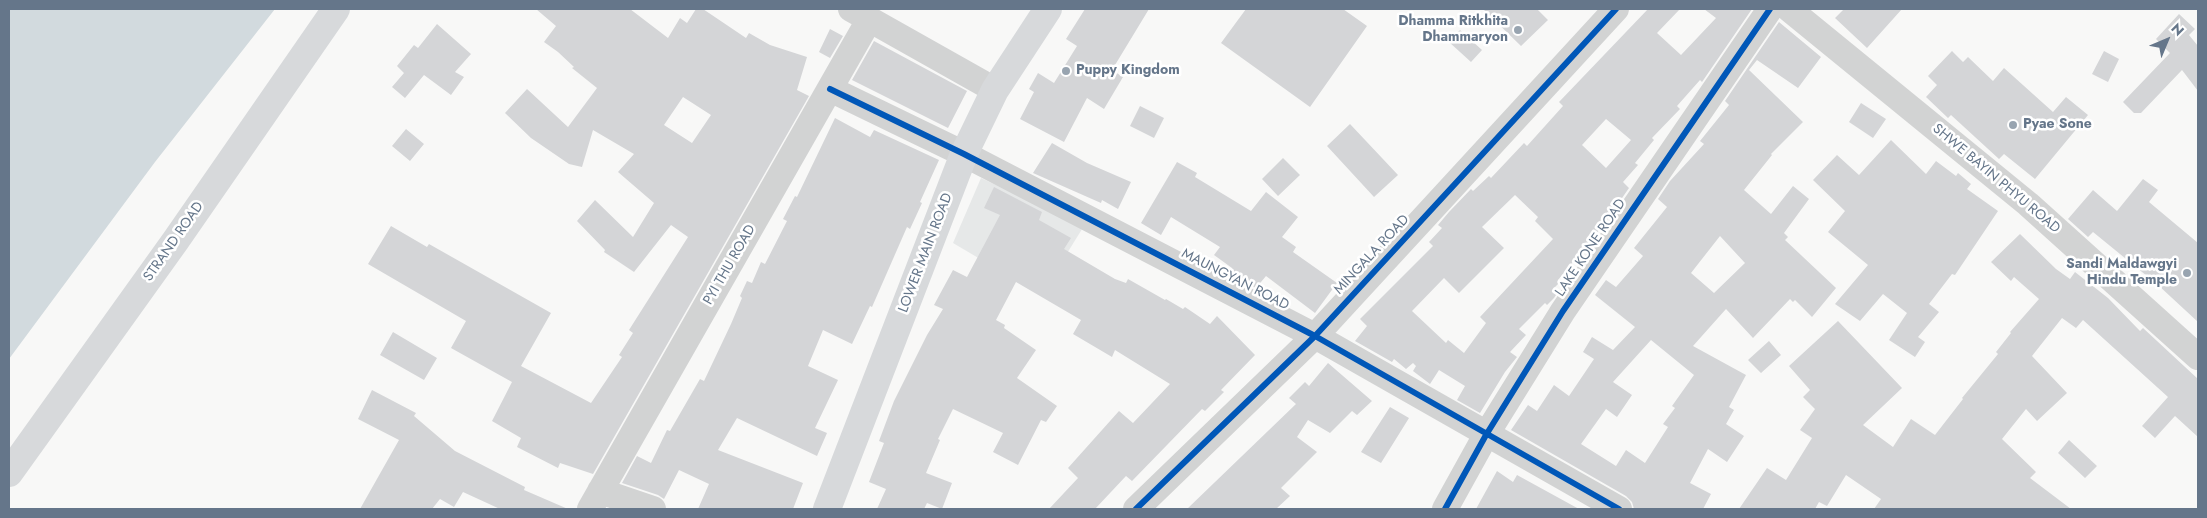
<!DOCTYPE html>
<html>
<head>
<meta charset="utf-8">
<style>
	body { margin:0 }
	#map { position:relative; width:2207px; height:518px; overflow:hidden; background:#f8f8f7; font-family:Jost,sans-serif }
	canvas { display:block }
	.frame { position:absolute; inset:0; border:10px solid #65768a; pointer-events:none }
	.north { position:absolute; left:2142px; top:15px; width:50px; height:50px; -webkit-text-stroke:4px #fff; paint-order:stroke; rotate:45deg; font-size:14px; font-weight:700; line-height:20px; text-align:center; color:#65768a }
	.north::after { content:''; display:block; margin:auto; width:18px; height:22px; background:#65768a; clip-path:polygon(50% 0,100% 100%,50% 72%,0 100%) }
</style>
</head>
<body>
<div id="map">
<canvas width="2207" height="518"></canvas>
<div class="frame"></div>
<div class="north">N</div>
</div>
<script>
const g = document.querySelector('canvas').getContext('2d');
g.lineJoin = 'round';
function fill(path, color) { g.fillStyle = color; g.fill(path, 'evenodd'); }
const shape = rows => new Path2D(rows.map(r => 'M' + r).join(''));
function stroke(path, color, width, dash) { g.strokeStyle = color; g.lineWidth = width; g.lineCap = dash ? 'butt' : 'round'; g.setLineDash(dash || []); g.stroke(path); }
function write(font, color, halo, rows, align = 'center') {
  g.font = font + ' Jost,sans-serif'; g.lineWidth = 5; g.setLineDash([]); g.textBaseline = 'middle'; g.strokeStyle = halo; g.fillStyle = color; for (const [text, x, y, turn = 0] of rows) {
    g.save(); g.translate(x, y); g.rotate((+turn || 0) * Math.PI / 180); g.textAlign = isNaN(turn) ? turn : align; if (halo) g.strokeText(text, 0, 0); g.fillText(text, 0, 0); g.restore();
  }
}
const built = shape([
	[981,178,1084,226,1041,295,953,243]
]);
const water = shape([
	[9,9,275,9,155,162,9,359]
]);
const building = shape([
	[536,9,630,9,668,38,680,18,687,23,696,9,703,9,746,38,749,33,770,45,807,57,797,90,809,96,593,474,560,463,558,468,517,447,521,438,492,421,512,382,451,348,466,321,368,264,391,226,427,247,429,244,551,313,521,366,591,403,622,357,619,355,633,333,629,330,688,237,671,225,634,272,604,252,605,250,577,221,595,200,633,237,654,203,618,172,634,154,593,130,582,167,569,164,531,138,505,113,527,89,568,127,597,88,572,68,574,67,558,52,544,42,556,26],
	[683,97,711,115,692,143,664,125],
	[1085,9,1149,9,1112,70,1123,77,1104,109,1087,98,1064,142,1020,119,1034,92,1029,89,1038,73,1054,83,1077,46,1066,39],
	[1246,9,1343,9,1367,26,1310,107,1221,43],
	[1483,9,1537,9,1548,20,1521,46],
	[1648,9,1680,9,1657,33,1681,55,1716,18,1704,9,1752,9,1702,82,1700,80,1677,106,1680,109,1652,138,1654,140,1635,163,1638,165,1623,182,1629,188,1604,224,1558,280,1560,282,1554,288,1558,292,1554,298,1547,305,1545,303,1519,329,1526,335,1510,352,1517,357,1505,372,1480,413,1457,400,1465,386,1439,370,1430,384,1413,371,1416,366,1413,363,1406,369,1394,359,1392,362,1355,341,1367,326,1360,319,1433,246,1429,242,1442,228,1438,225,1449,212,1471,189,1473,191,1489,176,1491,178,1524,143,1527,146,1563,106,1559,102],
	[1606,119,1631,140,1606,168,1582,145],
	[1515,195,1538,217,1535,221,1553,239,1480,317,1486,323,1464,353,1448,340,1446,343,1412,311,1444,278,1459,293,1504,248,1482,227],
	[1844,9,1902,9,1867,48,1835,18],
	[2179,14,2195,29,2189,35,2198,46,2198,91,2182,70,2141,113,2134,113,2123,102,2170,53,2156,39],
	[1779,22,1821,57,1798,88,1757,60,1749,70,1803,122,1771,154,1772,155,1744,190,1771,214,1793,186,1809,199,1784,233,1788,237,1785,240,1836,288,1812,317,1795,300,1793,302,1790,299,1753,338,1726,309,1693,346,1746,375,1729,407,1734,410,1726,424,1744,436,1727,462,1708,449,1690,483,1711,494,1703,509,1634,509,1632,502,1626,496,1511,430,1528,405,1537,411,1554,385,1569,396,1594,359,1583,352,1592,337,1613,350,1635,327,1595,295,1606,280,1616,287,1643,256,1634,248,1667,207,1658,199,1670,181,1704,144,1700,141,1729,105,1725,101],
	[1720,236,1745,263,1714,293,1691,273],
	[1651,340,1694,375,1672,406,1675,408,1663,424,1668,427,1645,463,1626,450,1616,466,1581,444,1606,409,1617,417,1632,395,1613,382],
	[437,24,471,54,455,72,464,77,451,95,424,75,405,98,392,87,404,73,397,66,414,45,418,48],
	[830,29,843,36,830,58,819,52],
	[1460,30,1482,50,1471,62,1449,42],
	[874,41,967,91,948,128,852,80],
	[1952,51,1963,62,1968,57,1993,81,2004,68,2053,112,2066,97,2088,115,2035,179,2004,154,1999,159,1951,115,1948,118,1926,97,1937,85,1928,76],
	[2104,51,2119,59,2108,82,2092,74],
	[1861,103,1886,119,1873,138,1849,122],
	[1140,106,1164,118,1154,138,1130,126],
	[835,118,870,137,874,130,939,160,920,202,922,203,910,229,907,227,872,307,870,306,852,344,823,330,808,366,838,380,815,428,827,433,817,456,737,418,718,450,803,483,793,509,698,509,709,484,679,470,664,499,658,495,622,483,637,456,651,463,667,430,670,431,700,379,704,381,731,324,742,298,740,296,747,281,752,283,761,262,765,264,787,221,783,219,795,196,797,197],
	[1350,124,1398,175,1374,197,1327,146],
	[406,129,424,144,410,161,392,146],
	[1891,140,1926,174,1936,161,1956,176,1958,173,1971,184,1967,189,1998,211,1955,275,1952,274,1929,304,1939,312,1918,337,1925,342,1915,357,1889,340,1907,313,1883,294,1860,321,1835,304,1868,265,1828,232,1845,211,1813,180,1837,155,1859,175],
	[1052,143,1087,163,1131,182,1118,209,1102,200,1101,203,1033,173],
	[1283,158,1300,175,1278,196,1262,179],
	[1177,162,1197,173,1195,177,1251,211,1266,192,1298,217,1282,237,1296,247,1293,252,1337,283,1315,313,1266,276,1256,288,1228,274,1232,268,1214,255,1220,247,1171,217,1161,235,1141,223],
	[2143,179,2158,190,2149,202,2198,243,2198,322,2158,285,2093,232,2088,237,2068,219,2093,190,2117,211],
	[994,187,1042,212,1039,220,1071,238,1064,249,1115,279,1126,283,1128,279,1165,300,1166,299,1183,309,1185,307,1210,324,1217,316,1255,355,1221,390,1224,392,1205,411,1202,409,1132,481,1126,476,1095,509,1049,509,1078,478,1068,468,1119,411,1133,423,1170,384,1115,350,1112,357,1073,334,1081,320,1016,282,996,320,1005,325,1004,328,1036,350,1017,378,1057,406,1046,422,1041,420,1018,465,993,452,1003,433,953,409,938,439,940,440,926,473,952,483,942,509,927,503,924,509,877,509,886,489,869,482,884,443,879,441,894,401,927,335,943,309,934,305,953,270,967,277,1000,215,984,208],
	[2020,234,2056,269,2070,279,2075,272,2108,298,2140,331,2143,328,2198,379,2198,437,2175,416,2155,438,2142,426,2168,397,2083,320,2076,328,2062,318,2032,356,2067,393,2037,421,2026,409,2002,439,2036,472,2030,478,2071,509,1874,509,1881,499,1846,475,1827,506,1819,502,1815,509,1739,509,1767,468,1786,480,1812,438,1800,430,1815,409,1803,397,1810,390,1789,366,1838,321,1902,388,1863,425,1893,447,1911,419,1935,435,1963,399,1962,398,1998,354,1996,352,2011,333,2010,332,2039,299,2014,277,2011,281,1991,262],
	[393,332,437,358,424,380,380,355],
	[1769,341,1781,355,1761,373,1748,360],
	[1328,363,1372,401,1357,415,1352,411,1330,433,1308,420,1297,437,1317,452,1281,488,1290,496,1276,509,1187,509,1296,404,1289,398,1305,382,1309,386],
	[372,390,416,413,414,416,455,451,525,487,524,490,568,509,500,509,463,492,454,507,440,499,432,509,360,509,399,440,358,419],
	[1390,407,1409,418,1381,463,1361,452],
	[2069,440,2097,466,2085,478,2058,453],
	[1497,471,1513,482,1517,475,1579,509,1476,509]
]);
const minor = shape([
	[851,9,995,90],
	[1789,9,2028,204,2198,357],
	[830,89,964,154,1315,336,1619,509],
	[600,491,653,509],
	[590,509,869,20],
	[1136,509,1315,336,1616,9],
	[1445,509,1486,435,1563,311,1770,9]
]);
const secondary = shape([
	[9,473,176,240,336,9],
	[827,509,964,154,995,90,1048,9]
]);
const cycleway = shape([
	[830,89,964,154,1315,336,1619,509],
	[1136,509,1315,336,1616,9],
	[1445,509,1486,435,1563,311,1770,9]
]);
const markers = [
	[1518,30,5,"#98a4b0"],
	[1066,71,5,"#98a4b0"],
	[2013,125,5,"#98a4b0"],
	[2187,273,5,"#98a4b0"]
];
const poiNames = [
	["Dhamma Ritkhita",1508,22],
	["Dhammaryon",1508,38],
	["Puppy Kingdom",1076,71,"left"],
	["Pyae Sone",2023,125,"left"],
	["Sandi Maldawgyi",2177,265],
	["Hindu Temple",2177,281]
];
const streetNames = [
	["SHWE BAYIN PHYU ROAD",1996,179,40],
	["STRAND ROAD",174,242,-55],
	["LAKE KONE ROAD",1591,248,-56],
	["LOWER MAIN ROAD",926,253,-69],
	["MINGALA ROAD",1372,255,-47],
	["PYI THU ROAD",730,265,-60],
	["MAUNGYAN ROAD",1235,280,27]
];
fill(built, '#e6e8e8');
fill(water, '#d2dade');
fill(building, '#d4d5d7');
stroke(minor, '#d2d3d3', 26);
stroke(secondary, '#d7d9db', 28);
stroke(cycleway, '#0057b8', 6);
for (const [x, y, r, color] of markers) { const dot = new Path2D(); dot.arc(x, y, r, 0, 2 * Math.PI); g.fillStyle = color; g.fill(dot); stroke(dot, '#fff', 2); }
write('bold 14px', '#65768a', '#fff', poiNames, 'right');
write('14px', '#65768a', '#fff', streetNames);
</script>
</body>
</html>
